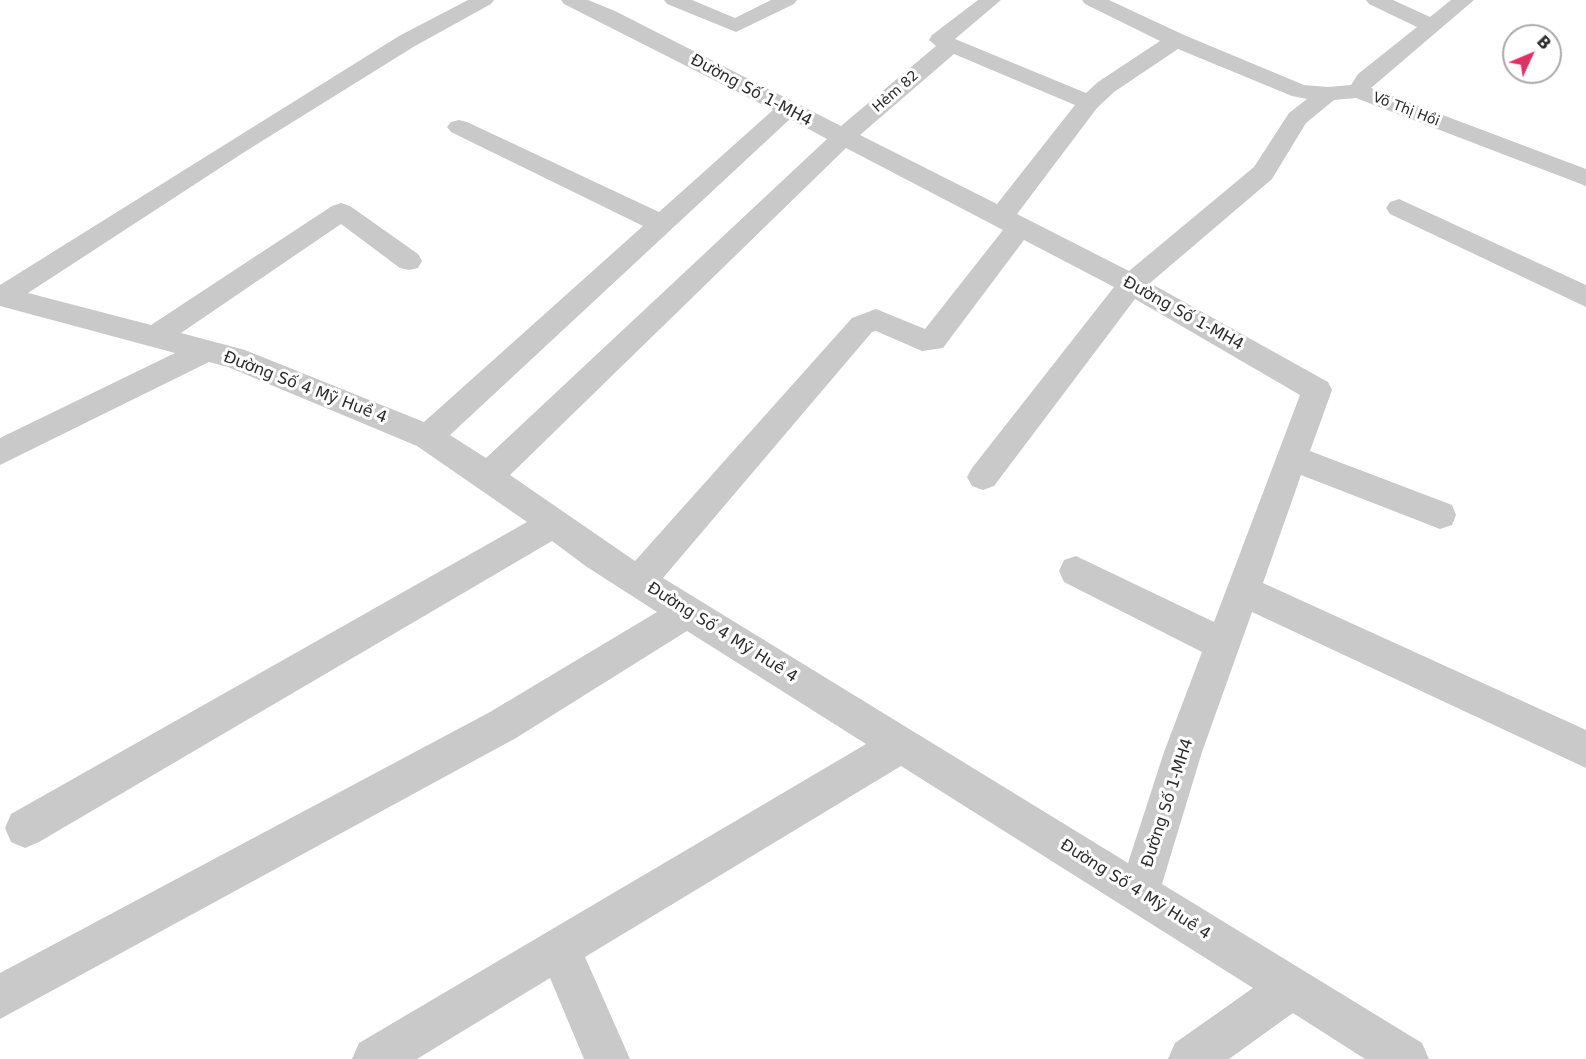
<!DOCTYPE html>
<html>
<head>
<meta charset="utf-8">
<style>
	body { margin:0 }
	#map { position:relative; width:1586px; height:1059px; overflow:hidden; background:#fff; font-family:"DejaVu Sans",sans-serif }
	canvas { display:block }
	.north { position:absolute; left:1502px; top:24px; width:60px; height:60px; box-sizing:border-box; background:#fff; border:2px solid #ababab; border-radius:50%; rotate:46deg; font-size:16px; font-weight:700; line-height:24px; text-align:center; color:#2c2c2c }
	.north::after { content:''; display:block; margin:auto; width:21px; height:27px; background:#e03167; clip-path:polygon(50% 0,100% 100%,50% 72%,0 100%) }
</style>
</head>
<body>
<div id="map">
<canvas width="1586" height="1059"></canvas>
<div class="north">B</div>
</div>
<script>
const g = document.querySelector('canvas').getContext('2d');
g.lineJoin = 'round';
const shape = rows => new Path2D(rows.map(r => 'M' + r).join(''));
function fill(path, color) { g.fillStyle = color; g.fill(path, 'evenodd'); }
function write(font, color, halo, rows, align = 'center') {
  g.font = font + ' "DejaVu Sans",sans-serif'; g.lineWidth = 6; g.setLineDash([]); g.textBaseline = 'middle'; g.strokeStyle = halo; g.fillStyle = color; for (const [text, x, y, turn = 0] of rows) {
    g.save(); g.translate(x, y); g.rotate((+turn || 0) * Math.PI / 180); g.textAlign = isNaN(turn) ? turn : align; if (halo) g.strokeText(text, 0, 0); g.fillText(text, 0, 0); g.restore();
  }
}
const minor = shape([
	[468,0,494,0,491,4,415,46,246,151,28,293,151,325,332,206,341,203,350,206,418,254,422,261,418,268,409,270,400,268,341,224,181,333,245,350,424,422,643,226,451,132,447,127,451,122,459,120,467,122,659,212,773,110,564,4,561,0,588,0,615,11,841,126,936,46,929,40,932,35,978,0,1001,0,955,39,1086,93,1098,82,1160,41,1085,4,1082,0,1109,0,1184,35,1304,85,1328,87,1351,85,1358,74,1417,27,1369,4,1366,0,1393,0,1430,17,1451,0,1474,0,1371,88,1586,169,1586,186,1356,98,1334,100,1306,123,1272,179,1150,283,1328,382,1332,390,1310,451,1452,505,1456,515,1452,525,1440,529,1301,475,1263,583,1586,730,1586,768,1252,612,1202,752,1162,884,1422,1043,1429,1059,1365,1059,1293,1013,1229,1059,1168,1059,1175,1043,1253,988,901,766,585,957,630,1059,584,1059,550,978,417,1059,352,1059,359,1043,866,744,687,631,516,738,0,1019,0,973,490,712,657,612,587,567,552,541,39,842,25,848,11,842,5,828,11,814,527,522,417,446,228,367,209,362,0,465,0,438,175,353,0,306,0,285,399,36,468,0],
	[1178,49,1292,96,1307,99,1289,113,1254,167,1129,271,1017,214,1097,108,1114,92,1178,49],
	[954,54,1075,105,997,204,860,135,954,54],
	[790,119,827,139,486,458,450,435,790,119],
	[846,148,1003,230,925,329,876,309,852,318,635,561,510,475,846,148],
	[1024,240,1114,287,972,468,967,477,972,486,983,490,994,486,1135,299,1300,395,1214,622,1076,556,1064,560,1059,571,1064,582,1202,652,1164,752,1128,863,663,578,872,332,876,331,922,351,943,348,1024,240],
	[664,0,692,0,735,18,771,0,797,0,794,4,736,32,667,4,664,0],
	[1399,199,1586,285,1586,307,1390,214,1386,208,1390,202,1399,199]
]);
const farStreetnames = [
	["Hẻm 82",896,92,-41],
	["Võ Thị Hồi",1406,110,21]
];
const streetNames = [
	["Đường Số 1-MH4",751,91,28],
	["Đường Số 1-MH4",1183,314,29],
	["Đường Số 4 Mỹ Huề 4",305,388,21],
	["Đường Số 4 Mỹ Huề 4",722,633,32],
	["Đường Số 1-MH4",1168,803,-72],
	["Đường Số 4 Mỹ Huề 4",1135,890,32]
];
fill(minor, '#c9c9c9');
write('14px', '#2c2c2c', '#fff', farStreetnames);
write('16px', '#2c2c2c', '#fff', streetNames);
</script>
</body>
</html>
